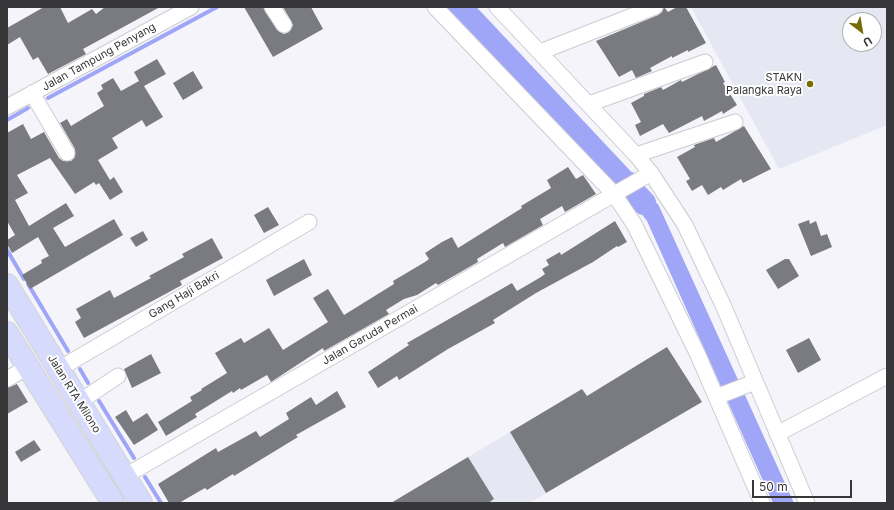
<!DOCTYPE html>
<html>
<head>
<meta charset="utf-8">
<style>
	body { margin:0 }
	#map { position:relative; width:894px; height:510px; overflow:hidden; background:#f4f4fa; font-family:Inter,sans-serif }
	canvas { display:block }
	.frame { position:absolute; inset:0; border:8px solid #373739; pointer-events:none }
	.north { position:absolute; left:842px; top:12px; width:40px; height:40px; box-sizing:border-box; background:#fff; border:1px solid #afafb0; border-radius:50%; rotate:149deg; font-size:11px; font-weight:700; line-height:16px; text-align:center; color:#373739 }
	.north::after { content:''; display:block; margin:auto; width:14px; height:18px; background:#796b03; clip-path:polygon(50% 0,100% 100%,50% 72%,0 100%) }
	.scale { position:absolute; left:752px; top:480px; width:100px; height:18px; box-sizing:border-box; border:2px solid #373739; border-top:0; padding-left:5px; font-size:12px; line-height:14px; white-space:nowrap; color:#373739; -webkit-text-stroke:3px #fff; paint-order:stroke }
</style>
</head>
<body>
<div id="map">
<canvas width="894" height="510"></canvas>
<div class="frame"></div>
<div class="north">U</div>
<div class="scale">50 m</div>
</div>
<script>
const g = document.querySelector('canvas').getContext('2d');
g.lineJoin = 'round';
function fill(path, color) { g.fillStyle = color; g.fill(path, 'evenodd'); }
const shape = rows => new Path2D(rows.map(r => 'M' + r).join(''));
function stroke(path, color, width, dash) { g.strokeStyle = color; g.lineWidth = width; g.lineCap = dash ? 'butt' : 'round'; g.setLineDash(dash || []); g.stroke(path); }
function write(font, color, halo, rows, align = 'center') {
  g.font = font + ' Inter,sans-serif'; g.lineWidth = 4; g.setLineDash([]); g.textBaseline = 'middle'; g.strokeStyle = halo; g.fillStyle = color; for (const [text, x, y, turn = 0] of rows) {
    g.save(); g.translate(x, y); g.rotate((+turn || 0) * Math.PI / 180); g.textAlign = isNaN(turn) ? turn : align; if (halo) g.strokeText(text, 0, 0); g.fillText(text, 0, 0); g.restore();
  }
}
const built = shape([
	[691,7,887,7,887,125,779,169],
	[850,20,874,20,874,44,850,44],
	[667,347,702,402,529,503,391,503,582,389,587,396]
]);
const water = shape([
	[633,172,659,206,794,503,773,503,647,221,618,183]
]);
const stream = shape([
	[48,98,217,7],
	[7,120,28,108],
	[7,250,24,279],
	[28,284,68,351],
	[80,369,88,383],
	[99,401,134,458],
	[145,477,161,503]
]);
const river = shape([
	[460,7,644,203]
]);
const building = shape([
	[44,7,60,7,68,23,92,9,96,14,105,7,160,7,83,49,86,54,48,74,38,57,33,60,20,37,7,45,7,28],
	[244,7,263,7,277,30,284,34,289,32,293,25,283,7,311,7,323,29,273,57],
	[664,7,668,12,677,7,686,7,706,43,688,52,688,50,672,58,672,56,650,68,652,71,636,78,632,70,619,77,596,41,658,15,662,12],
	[157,59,166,74,144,86,163,117,146,127,142,120,112,138,118,148,98,160,110,180,114,177,123,192,110,200,99,183,96,185,94,182,75,194,50,158,17,175,28,193,15,200,29,226,66,203,74,216,53,228,65,247,114,219,123,235,30,289,22,275,42,263,41,260,49,256,38,237,12,253,7,244,7,240,15,235,7,221,7,133,23,124,31,139,44,132,59,158,63,161,71,161,75,157,75,149,60,123,67,119,71,126,104,106,97,93,103,89,101,85,113,78,121,91,139,81,134,72],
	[716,65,725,82,723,83,737,105,723,114,722,111,704,121,702,116,669,133,663,124,640,136,635,125,641,122,631,103,644,96,644,94,661,87,663,90,681,80,682,82],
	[193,71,203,88,183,100,173,83],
	[744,126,771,169,743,183,741,179,723,190,721,187,708,195,702,185,692,191,686,181,690,179,677,157,695,147,694,145,714,138,716,142],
	[568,167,576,179,583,175,596,194,565,212,562,206,540,219,543,225,505,247,503,243,477,259,478,262,438,285,436,283,417,295,404,299,386,310,389,314,324,351,323,348,271,382,267,375,241,390,240,388,233,393,232,391,195,414,197,417,166,436,158,422,192,401,190,397,202,390,201,389,227,373,215,353,241,338,244,343,269,328,283,350,328,322,313,298,328,289,344,315,394,284,393,281,425,262,429,259,425,253,442,242,452,237,458,248,522,208,521,206,551,188,547,180],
	[268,207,279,225,264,233,254,215],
	[809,220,810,224,816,221,821,236,827,234,832,247,811,256,798,224],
	[615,221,627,242,618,247,617,246,593,262,536,293,493,320,495,323,448,349,399,380,397,376,378,388,368,372,409,345,407,343,512,283,517,291,541,277,545,274,542,269,549,265,546,260,560,252,561,255],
	[143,231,148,240,136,247,130,238],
	[212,238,223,258,180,281,182,285,84,338,75,322,81,318,76,309,110,290,114,298,151,278,149,276,184,257,182,254],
	[304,259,312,275,274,296,266,280],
	[785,259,789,259,799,276,778,289,766,270],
	[809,338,821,360,798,373,786,350],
	[667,347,702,402,546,493,510,432,582,389,587,396],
	[151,354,161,373,132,388,124,369],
	[17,384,28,402,7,414,7,388],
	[337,391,346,407,296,435,298,437,234,476,233,474,207,490,205,488,179,503,169,503,158,484,216,448,218,452,256,431,260,437,289,419,286,413,311,397,316,405],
	[126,410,133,422,147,413,158,430,134,445,115,417],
	[34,440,41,450,21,462,15,452],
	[468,457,494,499,488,503,391,503]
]);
const minor = shape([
	[272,7,284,25],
	[435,7,614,194,634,224,698,355,762,503],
	[497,7,636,155,651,173,685,225,723,305,807,503],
	[540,52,655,7],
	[32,93,67,153],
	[589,104,705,62],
	[7,107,191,7],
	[636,155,735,122],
	[59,369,309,222],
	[7,379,28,367],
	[716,397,755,382],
	[79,402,118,376],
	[777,434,887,376],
	[125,476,651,173]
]);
const trunk = shape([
	[7,285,141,503],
	[7,333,113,503]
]);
const markers = [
	[810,84,4,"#796b03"]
];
const streetNames = [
	["Jalan Tampung Penyang",99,57,-29],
	["Gang Haji Bakri",184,295,-31],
	["Jalan Garuda Permai",370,335,-30],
	["Jalan RTA Milono",74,394,58]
];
const poiNames = [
	["STAKN",802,78],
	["Palangka Raya",802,91]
];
fill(built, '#e5e7f3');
fill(water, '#9fa5f7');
stroke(stream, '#9fa5f7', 4);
stroke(river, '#9fa5f7', 24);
fill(building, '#7a7b80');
stroke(minor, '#cbccd1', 17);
stroke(trunk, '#d3d3d3', 24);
stroke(minor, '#fff', 15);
stroke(trunk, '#d6dafc', 22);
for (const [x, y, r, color] of markers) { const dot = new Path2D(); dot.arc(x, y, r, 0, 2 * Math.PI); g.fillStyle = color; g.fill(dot); stroke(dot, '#fff', 1.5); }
write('11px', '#373739', '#fff', streetNames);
write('11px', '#373739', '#fff', poiNames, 'right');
</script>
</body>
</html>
